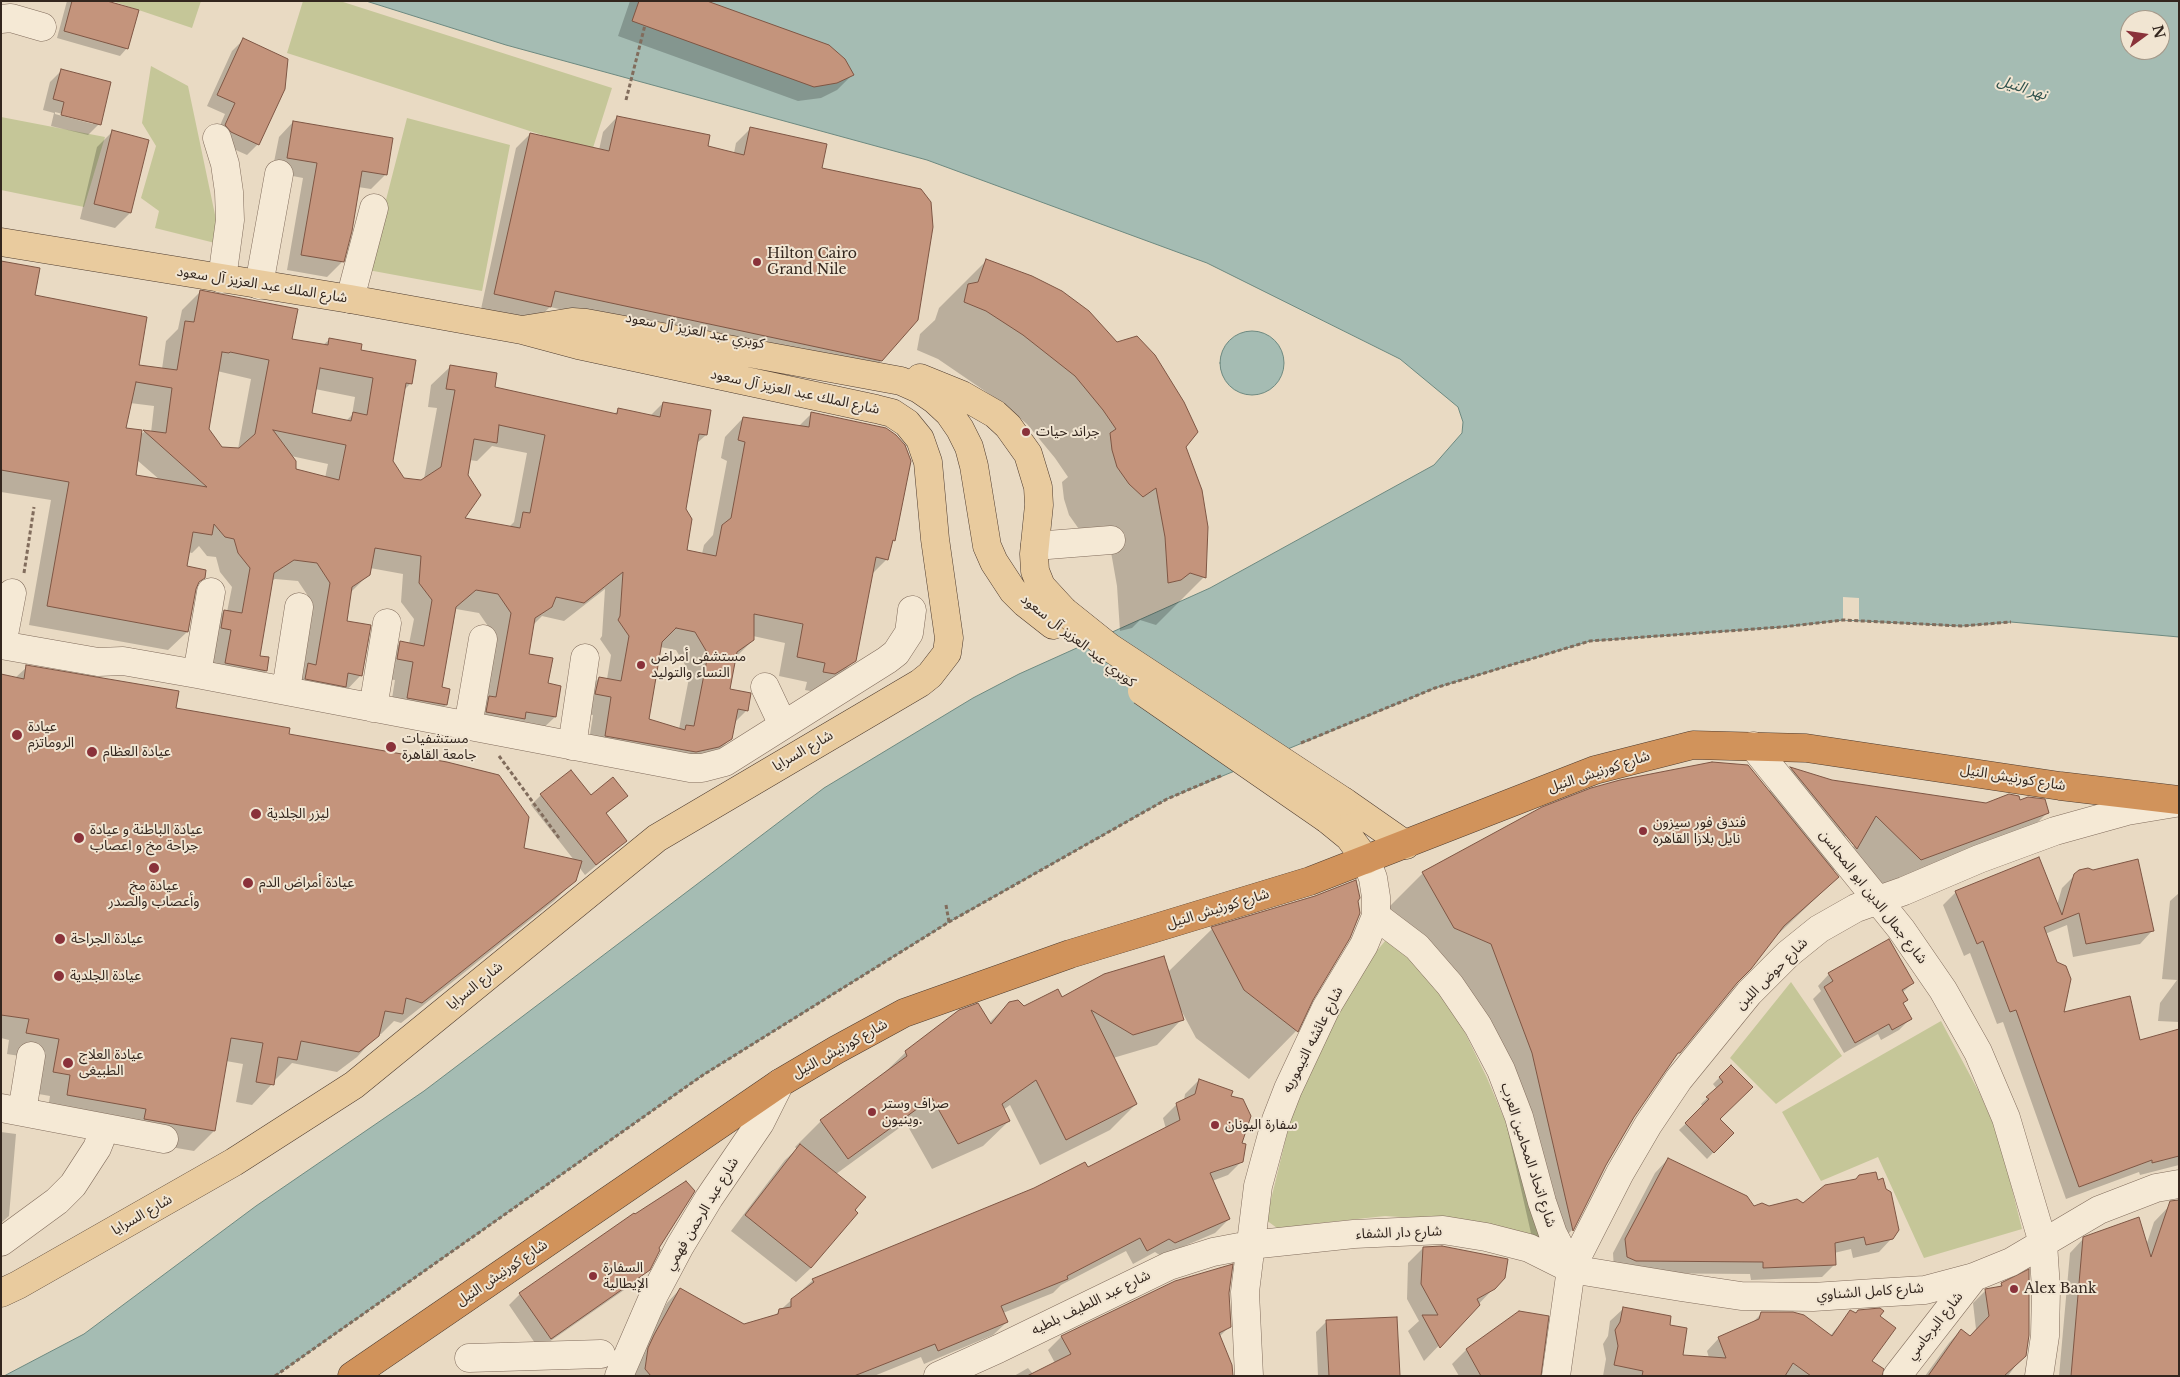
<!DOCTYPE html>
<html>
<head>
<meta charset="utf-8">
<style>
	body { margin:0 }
	#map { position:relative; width:2180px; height:1377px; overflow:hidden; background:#e9dac3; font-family:"Libre Baskerville",serif }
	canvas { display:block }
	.frame { position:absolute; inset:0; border:2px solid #33261e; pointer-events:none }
	.north { position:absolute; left:2120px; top:10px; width:50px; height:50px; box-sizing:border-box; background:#f1e5d2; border:1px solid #a5998a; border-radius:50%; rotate:76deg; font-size:14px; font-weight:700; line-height:20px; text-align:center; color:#33261e }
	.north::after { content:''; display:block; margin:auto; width:18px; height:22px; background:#8a323a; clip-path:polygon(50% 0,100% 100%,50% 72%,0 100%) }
</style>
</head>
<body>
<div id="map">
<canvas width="2180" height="1377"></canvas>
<div class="frame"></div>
<div class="north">N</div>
</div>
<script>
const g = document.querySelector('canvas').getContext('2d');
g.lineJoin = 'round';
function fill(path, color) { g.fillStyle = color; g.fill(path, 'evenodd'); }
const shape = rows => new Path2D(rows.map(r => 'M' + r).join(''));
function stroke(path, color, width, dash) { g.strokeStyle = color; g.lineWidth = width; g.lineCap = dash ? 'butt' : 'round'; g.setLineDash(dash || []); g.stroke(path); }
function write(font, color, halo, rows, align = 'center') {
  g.font = font + ' "Libre Baskerville","Noto Sans Arabic",serif'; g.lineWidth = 4; g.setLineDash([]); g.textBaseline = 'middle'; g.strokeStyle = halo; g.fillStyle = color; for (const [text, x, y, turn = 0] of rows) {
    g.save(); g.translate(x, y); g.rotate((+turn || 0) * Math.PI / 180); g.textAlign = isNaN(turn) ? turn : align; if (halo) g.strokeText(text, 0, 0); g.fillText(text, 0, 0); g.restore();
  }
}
const green = shape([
	[112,1,201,1,192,28],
	[303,1,340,1,612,88,592,151,287,53],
	[151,66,188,86,218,229,215,243,155,228,159,211,141,198,156,146,142,123],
	[1,117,105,137,84,207,1,190],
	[407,118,510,145,482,291,368,270],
	[1386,940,1415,964,1452,1006,1487,1078,1509,1130,1547,1246,1432,1219,1385,1216,1311,1224,1284,1233,1266,1220,1296,1097,1311,1058,1375,953],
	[1791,982,1842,1056,1776,1104,1730,1058],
	[1941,1021,1979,1092,1999,1137,2022,1229,1924,1258,1878,1157,1821,1181,1782,1112]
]);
const water = shape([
	[366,1,2179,1,2179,637,2011,622,1961,626,1843,620,1782,627,1590,641,1435,688,1167,799,949,922,703,1075,275,1376,4,1376,84,1334,256,1206,424,1091,824,788,973,698,1019,674,1210,588,1434,465,1462,433,1463,422,1458,407,1400,359,1207,263,927,160,506,45,366,1],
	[2130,20,2160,20,2160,50,2130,50,2130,20],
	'1220 363a32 32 0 1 1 64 0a32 32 0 1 1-64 0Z'
]);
const pier = shape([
	[1843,597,1859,598,1859,620,1843,620]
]);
const shadow = shape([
	[67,1,103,1,127,48,120,56,57,38],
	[630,1,703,1,852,75,837,90,821,98,798,101,618,36],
	[243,40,258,144,247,155,220,143,215,137,225,114,207,106,232,51],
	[61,71,99,124,88,135,51,126,54,113,43,110,50,82],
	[55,112,93,122,93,124,55,114],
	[617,117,707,147,734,153,736,143,750,129,821,169,881,361,866,375,550,307,535,321,481,309,516,148,530,134,599,150,603,132],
	[293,122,386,174,371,189,358,187,342,262,327,277,287,270,303,178,272,172,279,137],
	[112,132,130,213,115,228,80,219,97,147],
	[987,260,1185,446,1204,577,1156,625,1140,620,1132,628,1120,631,1117,586,1108,535,1081,532,1069,515,1064,499,1062,482,1068,477,1055,458,1027,424,998,400,938,359,917,350,920,334,935,320,939,308],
	[1,262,33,296,138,366,162,369,166,341,178,329,182,310,200,292,291,340,323,345,330,339,359,351,411,383,403,391,391,461,404,479,422,481,424,479,437,408,428,407,431,385,450,367,493,388,614,414,619,410,650,416,663,403,706,435,696,444,684,509,685,551,702,554,704,545,713,535,727,461,721,458,725,437,743,418,798,427,811,414,894,540,891,543,887,559,872,574,855,660,836,679,815,692,805,690,807,682,779,676,785,643,753,636,753,640,734,659,728,690,747,710,734,723,731,738,712,758,587,754,593,715,577,713,580,697,599,678,607,679,611,655,600,639,602,636,605,589,564,621,542,616,533,625,528,655,547,684,555,717,536,735,468,731,492,632,479,613,456,609,441,688,446,705,427,723,389,717,395,680,379,678,382,661,400,643,409,644,414,619,401,602,403,574,370,568,369,574,350,593,345,622,361,675,343,694,287,697,300,673,312,602,298,581,275,579,271,581,259,657,268,658,266,671,247,689,207,682,206,630,224,611,227,612,232,587,220,572,216,557,207,556,199,546,192,553,188,552,186,568,197,584,187,632,168,650,29,625,51,500,1,492],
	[217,371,251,379,238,449,221,448,208,430],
	[315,389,355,397,352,415,346,421,310,414],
	[130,403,154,406,151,433,144,432,140,435,124,429],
	[492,446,527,453,514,522,509,527,463,518,469,460,477,461],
	[291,456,328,464,325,478,294,470],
	[137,460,160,480,135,476],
	[660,647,676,650,690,673,679,729,648,720],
	[27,667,174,709,288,735,522,849,574,860,531,805,541,795,626,796,605,815,625,841,585,875,579,867,575,880,554,901,401,1023,394,1021,381,1034,378,1034,357,1057,337,1072,292,1063,275,1080,273,1080,272,1084,252,1105,236,1102,243,1064,226,1061,214,1131,194,1151,124,1139,47,1115,50,1096,33,1093,39,1059,7,1054,9,1040,1,1038,1,676,15,678],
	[1791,769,1832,782,1986,804,2020,802,2048,812,2000,860,1873,906,1835,869,1833,871,1838,877,1773,939,1671,1060,1633,1116,1605,1165,1572,1230,1538,1264,1498,1088,1456,979,1388,908,1423,873,1543,808,1768,792],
	[1845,836,1848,836,1855,845,1853,847],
	[2075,875,2152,931,2140,944,2073,957,2067,925,2045,934,2062,1013,2139,1042,2179,1036,2179,1165,2140,1175,2139,1172,2066,1199,2003,1022,1997,1024,1970,953,1964,956,1943,905,1956,892,2057,905,2062,888],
	[2179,893,2179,1022,2158,1021,2160,1003,2177,980,2162,979,2170,901],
	[1315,897,1311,999,1296,1031,1249,1079,1196,1038,1181,1010,1182,1019,1157,1045,1113,1058,1136,1104,1110,1130,1040,1165,1010,1105,1003,1110,1009,1121,983,1146,932,1169,906,1123,836,1174,811,1268,796,1282,731,1231,785,1160,797,1149,795,1147,821,1121,879,1078,906,1052,989,1023,1009,1003,1023,1008,1168,972,1212,929],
	[1829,974,1913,983,1902,993,1907,1000,1902,1004,1910,1019,1899,1030,1881,1040,1878,1034,1844,1053,1813,999,1821,991,1818,986],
	[1731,1066,1718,1119,1732,1133,1707,1159,1679,1130,1703,1107,1701,1104,1717,1089,1713,1084],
	[1199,1080,1229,1097,1241,1144,1242,1161,1228,1175,1212,1181,1229,1219,1215,1233,1161,1256,1155,1252,1133,1264,1126,1251,1061,1285,1053,1293,1003,1313,1007,1322,993,1335,924,1364,921,1357,874,1376,633,1376,635,1363,667,1303,680,1289,744,1325,773,1317,813,1280,1087,1169,1166,1129,1163,1118,1177,1104,1184,1101,1185,1094],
	[1,1132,16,1134,9,1216,1,1223],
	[1668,1159,1754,1208,1769,1208,1892,1238,1879,1252,1853,1258,1851,1249,1834,1253,1835,1264,1822,1277,1751,1280,1750,1274,1622,1273,1614,1270,1613,1253,1655,1173],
	[2173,1202,2179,1376,2059,1376,2070,1253,2084,1238,2146,1246,2154,1222],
	[1423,1248,1494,1288,1424,1361,1408,1331,1419,1321,1407,1299,1408,1263],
	[649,1269,637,1281,539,1349,509,1305,520,1294],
	[1175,1282,1228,1293,1230,1326,1219,1337,1231,1365,1233,1376,1014,1376,1028,1368,1033,1374,1055,1363,1048,1350,1061,1337],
	[2002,1284,2016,1365,2008,1376,1925,1376,1949,1343,1961,1330,1970,1337,1976,1329,1973,1303,1986,1290,1998,1288],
	[1623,1309,1668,1326,1681,1356,1709,1358,1707,1351,1719,1338,1750,1325,1762,1313,1830,1336,1850,1312,1856,1314,1878,1316,1871,1361,1881,1376,1603,1376,1606,1359,1603,1344,1608,1336,1610,1321],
	[1519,1312,1540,1376,1459,1376,1452,1364,1466,1350],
	[1327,1321,1398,1376,1318,1376,1316,1332]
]);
const building = shape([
	[72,1,107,1,139,10,128,49,64,31,72,1],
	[639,1,707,1,829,45,845,59,854,75,837,83,814,87,632,21,639,1],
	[243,38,288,59,285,89,259,145,231,132,225,125,235,103,217,95,243,38],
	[61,69,111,82,101,125,61,115,64,102,53,99,61,69],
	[617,116,710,135,708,146,744,155,750,127,827,144,822,168,921,189,931,202,933,227,918,320,882,361,555,291,551,307,494,294,530,133,609,151,617,116],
	[293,121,393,138,387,175,362,171,352,231,344,262,301,255,317,163,287,158,293,121],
	[112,130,149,140,131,213,94,204,112,130],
	[986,259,1032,276,1062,291,1089,311,1117,342,1137,336,1155,355,1184,402,1198,432,1186,447,1202,490,1208,527,1206,578,1190,573,1181,580,1168,583,1165,537,1156,488,1143,497,1129,484,1117,467,1112,450,1110,433,1116,429,1103,410,1075,376,1023,335,986,311,964,302,968,284,978,282,986,259],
	[1,261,40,268,35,295,147,317,139,365,177,370,185,321,194,322,200,290,298,309,292,339,328,345,329,338,362,344,361,350,416,360,412,384,406,383,393,461,404,478,421,480,441,467,455,390,446,389,450,365,497,373,495,387,617,414,618,408,660,417,663,402,711,410,707,435,699,434,686,509,692,519,687,550,716,556,722,525,731,518,745,442,738,440,743,417,809,427,811,412,886,428,896,435,905,445,911,461,895,541,893,540,888,560,876,557,856,661,835,674,823,672,825,663,797,657,803,624,754,614,754,640,737,652,730,689,751,693,748,711,738,709,732,739,719,747,696,752,605,736,611,697,595,694,599,677,621,681,629,636,618,620,620,616,623,572,584,603,556,597,552,607,535,618,529,654,553,658,548,683,561,686,556,717,526,712,525,719,486,712,489,696,496,697,511,613,498,594,476,590,456,607,442,687,450,689,447,705,407,698,413,662,397,659,400,641,424,646,432,600,419,583,421,556,375,548,370,575,352,587,347,621,371,625,362,676,348,673,346,687,305,679,308,663,316,665,330,583,317,563,294,560,274,573,260,656,269,657,267,671,225,663,231,630,221,628,224,610,242,613,250,568,238,553,234,539,225,537,214,524,212,535,193,532,187,566,206,570,205,578,199,582,196,589,188,632,47,606,69,482,1,470,1,261],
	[222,352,229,353,230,352,269,360,255,434,239,448,222,447,209,429,222,352],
	[320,368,373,378,367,415,353,412,351,421,312,413,320,368],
	[136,382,172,388,166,433,143,430,207,487,136,475,142,430,126,428,136,382],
	[499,425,545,435,530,513,523,512,520,528,465,518,481,495,468,475,474,439,497,443,499,425],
	[273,430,346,445,339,480,296,469,296,461,273,430],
	[676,628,695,632,708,654,694,726,686,725,685,730,649,719,662,642,676,628],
	[26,665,179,691,176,708,290,728,289,734,447,762,499,775,529,817,524,848,582,861,576,881,422,1003,406,998,403,1014,385,1011,379,1036,359,1052,301,1041,297,1060,278,1057,274,1085,256,1082,263,1043,231,1038,215,1131,144,1119,146,1109,67,1095,70,1075,53,1072,59,1039,26,1033,29,1019,1,1015,1,674,24,679,26,665],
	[1712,762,1748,765,1839,877,1784,926,1751,969,1737,983,1680,1053,1678,1053,1634,1117,1606,1165,1573,1231,1532,1053,1491,944,1454,928,1422,872,1542,807,1591,788,1620,780,1712,762],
	[1790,767,1832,780,1986,803,2009,794,2019,796,2020,800,2028,797,2045,799,2049,813,1921,860,1876,816,1857,849,1790,767],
	[571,770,591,795,613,777,628,796,606,813,627,841,596,865,540,794,571,770],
	[2039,857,2062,915,2074,874,2079,870,2088,868,2093,870,2138,859,2154,931,2086,944,2079,913,2044,927,2057,962,2066,966,2071,979,2064,1012,2130,996,2140,1040,2179,1029,2179,1156,2152,1163,2152,1160,2079,1187,2016,1010,2010,1012,1983,941,1977,944,1955,891,2039,857],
	[1356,880,1360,898,1358,901,1360,913,1350,938,1313,1000,1298,1032,1244,990,1211,927,1315,896,1356,880],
	[1889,939,1914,983,1902,990,1908,1000,1903,1003,1912,1019,1892,1030,1889,1024,1855,1043,1824,987,1833,981,1828,973,1889,939],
	[1164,956,1184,1020,1133,1035,1091,1010,1137,1104,1066,1140,1036,1080,1002,1104,1010,1121,958,1144,932,1098,848,1159,820,1120,907,1056,905,1051,959,1010,978,1003,991,1024,1009,1002,1018,1000,1024,1006,1058,989,1062,997,1104,974,1164,956],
	[1731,1065,1753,1087,1720,1119,1734,1133,1714,1153,1685,1123,1709,1099,1706,1097,1723,1082,1719,1077,1731,1065],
	[1199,1079,1233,1091,1231,1096,1243,1099,1251,1116,1242,1143,1246,1144,1243,1162,1210,1173,1230,1219,1175,1243,1169,1239,1147,1251,1140,1238,1067,1276,1068,1279,1001,1306,1008,1322,938,1351,935,1344,854,1376,651,1376,645,1369,648,1348,654,1335,680,1288,744,1324,778,1314,779,1309,791,1307,791,1299,814,1282,812,1279,1034,1188,1085,1162,1088,1167,1180,1120,1176,1103,1195,1094,1199,1079],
	[800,1144,866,1197,855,1210,858,1213,811,1268,745,1215,800,1144],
	[1668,1158,1747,1196,1754,1206,1762,1203,1769,1206,1797,1199,1803,1203,1825,1185,1856,1179,1859,1175,1876,1172,1878,1180,1883,1178,1886,1189,1891,1192,1899,1230,1893,1239,1866,1245,1864,1237,1835,1243,1836,1265,1763,1268,1763,1262,1636,1261,1627,1257,1625,1239,1668,1158],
	[686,1181,695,1191,659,1248,660,1250,650,1270,551,1339,519,1293,634,1213,635,1214,686,1181],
	[2179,1200,2179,1376,2071,1376,2083,1237,2139,1217,2151,1257,2170,1201,2179,1200],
	[1442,1246,1508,1259,1505,1278,1495,1289,1477,1299,1480,1305,1440,1348,1422,1315,1438,1315,1421,1284,1423,1247,1442,1246],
	[1233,1264,1229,1293,1231,1327,1219,1333,1232,1365,1233,1376,1027,1376,1071,1354,1061,1336,1175,1281,1233,1264],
	[2029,1269,2029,1335,2026,1356,2004,1376,1928,1376,1961,1329,1970,1336,1989,1316,1985,1289,2002,1286,2001,1283,2029,1269],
	[1623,1307,1671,1316,1670,1325,1687,1328,1683,1355,1726,1358,1718,1337,1759,1319,1761,1312,1793,1312,1804,1315,1832,1336,1850,1310,1856,1313,1858,1310,1880,1308,1884,1311,1880,1316,1896,1328,1872,1361,1884,1369,1882,1376,1811,1376,1793,1363,1785,1376,1642,1376,1643,1371,1614,1365,1618,1346,1615,1330,1620,1322,1623,1307],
	[1519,1311,1549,1316,1541,1376,1481,1376,1466,1349,1519,1311],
	[1397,1317,1400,1376,1329,1376,1326,1320,1397,1317]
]);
const path = shape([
	[626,100,645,25],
	[24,573,34,507],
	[1301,743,1435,688,1590,641,1782,627,1843,620,1961,626,2011,622],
	[499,756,559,838],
	[946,905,949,922],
	[275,1376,703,1075,949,922,1167,799,1223,775]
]);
const minor = shape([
	[1,19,11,18,42,27],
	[217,138,225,164,229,192,230,220,222,279],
	[259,285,279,174],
	[350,299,374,208],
	[1035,546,1111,540],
	[1,645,98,662,123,661,197,674,690,768,702,768,725,762,887,660,896,653,909,633,912,610],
	[2,645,12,593],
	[197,674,211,592],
	[765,687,783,725],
	[286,690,299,607],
	[373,708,387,623],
	[468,726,483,639],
	[572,746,585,658],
	[1753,746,1901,929,1943,990,1978,1052,2006,1118,2043,1243,2046,1289,2045,1336,2039,1376],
	[1376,916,1417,947,1450,985,1478,1026,1501,1070,1519,1117,1542,1202,1553,1234,1571,1269,1556,1376],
	[1,1108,164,1139],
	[22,1112,31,1056],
	[1,1242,57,1201,73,1185,97,1148,105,1128],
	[1571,1269,1620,1173,1648,1125,1679,1079,1749,993,1788,954,1819,929,1856,908,1904,891,1979,859,2055,831,2127,811,2175,803],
	[469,1358,601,1354],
	[619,1376,654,1295,680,1246,709,1198,760,1123,780,1083],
	[938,1376,998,1349,1169,1266,1213,1252,1250,1245,1354,1234,1443,1230,1486,1237,1529,1248,1571,1269,1681,1287,1741,1296,1813,1297,1875,1293,1925,1290,1974,1277,2011,1262,2099,1210,2156,1188,2179,1184],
	[1249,1376,1245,1292,1258,1186,1276,1120,1288,1089,1326,1008,1364,945,1376,916,1376,897,1373,878,1366,860],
	[1897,1376,1974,1277]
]);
const major = shape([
	[1,242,350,299,522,330,572,322,586,323,901,381,919,389,935,400,949,413,960,429,969,447,974,466,987,546,994,562,1013,591,1025,603,1053,625],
	[920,378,962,395,995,414,1008,426,1028,454,1038,487,1039,505,1034,554,1035,571,1041,586,1064,611],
	[1343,801,1406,845],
	[1327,819,1349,837,1366,860],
	[1,1293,18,1285,234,1162,354,1085,657,838,920,683,930,675,947,653,949,638,935,539,928,462,920,439,907,423,892,413,876,409,578,345,522,330]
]);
const highway = shape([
	[352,1376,780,1083,836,1050,904,1013,1070,954,1310,881,1595,770,1693,745,1806,748,2060,786,2179,800]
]);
const majorBridge = shape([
	[1064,611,1109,647,1343,801],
	[1142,691,1327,819]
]);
const markers = [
	[757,262,5,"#8a323a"],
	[1026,432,5,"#8a323a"],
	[641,665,5,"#8a323a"],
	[17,735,6,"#8a323a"],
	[391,747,6,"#8a323a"],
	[92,752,6,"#8a323a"],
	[256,814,6,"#8a323a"],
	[1643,831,5,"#8a323a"],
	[79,838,6,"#8a323a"],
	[154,868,6,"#8a323a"],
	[248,883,6,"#8a323a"],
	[60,939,6,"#8a323a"],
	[59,976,6,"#8a323a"],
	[68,1063,6,"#8a323a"],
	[872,1112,5,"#8a323a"],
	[1215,1125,5,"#8a323a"],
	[593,1276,5,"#8a323a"],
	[2014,1289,5,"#8a323a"]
];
const poiNames = [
	["Hilton Cairo",767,254],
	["Grand Nile",767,270],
	["جراند حيات",1036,432],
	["مستشفى أمراض",651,657],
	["النساء والتوليد",651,673],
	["عيادة",28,727],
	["الروماتزم",28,743],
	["مستشفيات",402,739],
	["جامعة القاهرة",402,755],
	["عيادة العظام",103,752],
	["ليزر الجلدية",267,814],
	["فندق فور سيزون",1653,823],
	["نايل بلازا القاهره",1653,839],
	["عيادة الباطنة و عيادة",90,830],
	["جراحة مخ و اعصاب",90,846],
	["عيادة أمراض الدم",259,883],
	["عيادة مخ",154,886,"center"],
	["وأعصاب والصدر",154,902,"center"],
	["عيادة الجراحة",71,939],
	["عيادة الجلدية",70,976],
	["عيادة العلاج",79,1055],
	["الطبيغى",79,1071],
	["صراف وستر",882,1104],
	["وينيون.",882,1120],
	["سفارة اليونان",1225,1125],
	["السفارة",603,1268],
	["الإيطالية",603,1284],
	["Alex Bank",2024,1289]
];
const streetNames = [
	["شارع الملك عبد العزيز آل سعود",262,285,9],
	["كوبري عبد العزيز آل سعود",695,331,11],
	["شارع الملك عبد العزيز آل سعود",795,392,12],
	["كوبري عبد العزيز آل سعود",1078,641,38],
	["شارع السرايا",803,751,-30],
	["شارع كورنيش النيل",1599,772,-18],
	["شارع كورنيش النيل",2013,778,9],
	["شارع جمال الدين ابو المحاسن",1873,897,52],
	["شارع كورنيش النيل",1218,909,-17],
	["شارع حوض اللبن",1772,974,-45],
	["شارع السرايا",475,986,-39],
	["شارع عائشه التيموريه",1313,1040,-63],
	["شارع كورنيش النيل",840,1049,-29],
	["شارع اتحاد المحامين العرب",1528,1155,72],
	["شارع عبد الرحمن فهمي",702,1214,-59],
	["شارع السرايا",142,1215,-30],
	["شارع دار الشفاء",1399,1233,-2],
	["شارع كورنيش النيل",502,1273,-34],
	["شارع كامل الشناوي",1870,1292,-4],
	["شارع عبد اللطيف بلطيه",1091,1303,-26],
	["شارع البرجاسي",1935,1326,-52]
];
const waterNames = [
	["نهر النيل",2022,88,18]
];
fill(green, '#c5c698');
fill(water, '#a5bcb3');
stroke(water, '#6d8980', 1);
fill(pier, '#e9dac3');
fill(shadow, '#0003');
fill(building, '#c4947c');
stroke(building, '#7e5644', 1);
stroke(minor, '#816c5c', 29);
stroke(major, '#4f3c2f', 29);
stroke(highway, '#4f3c2f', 29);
stroke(path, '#816c5c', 3, [4, 2.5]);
stroke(minor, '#f5e9d5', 28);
stroke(major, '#e9cb9e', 28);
stroke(highway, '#d1935b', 28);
stroke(majorBridge, '#4f3c2f', 29, []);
stroke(majorBridge, '#e9cb9e', 28);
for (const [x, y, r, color] of markers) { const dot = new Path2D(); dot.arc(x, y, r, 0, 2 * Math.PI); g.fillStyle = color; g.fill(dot); stroke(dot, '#f1e5d2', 2); }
write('14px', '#33261e', '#f1e5d2', poiNames, 'left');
write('14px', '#33261e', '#f1e5d2', streetNames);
write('italic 15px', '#2f514c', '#f1e5d2', waterNames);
</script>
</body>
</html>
